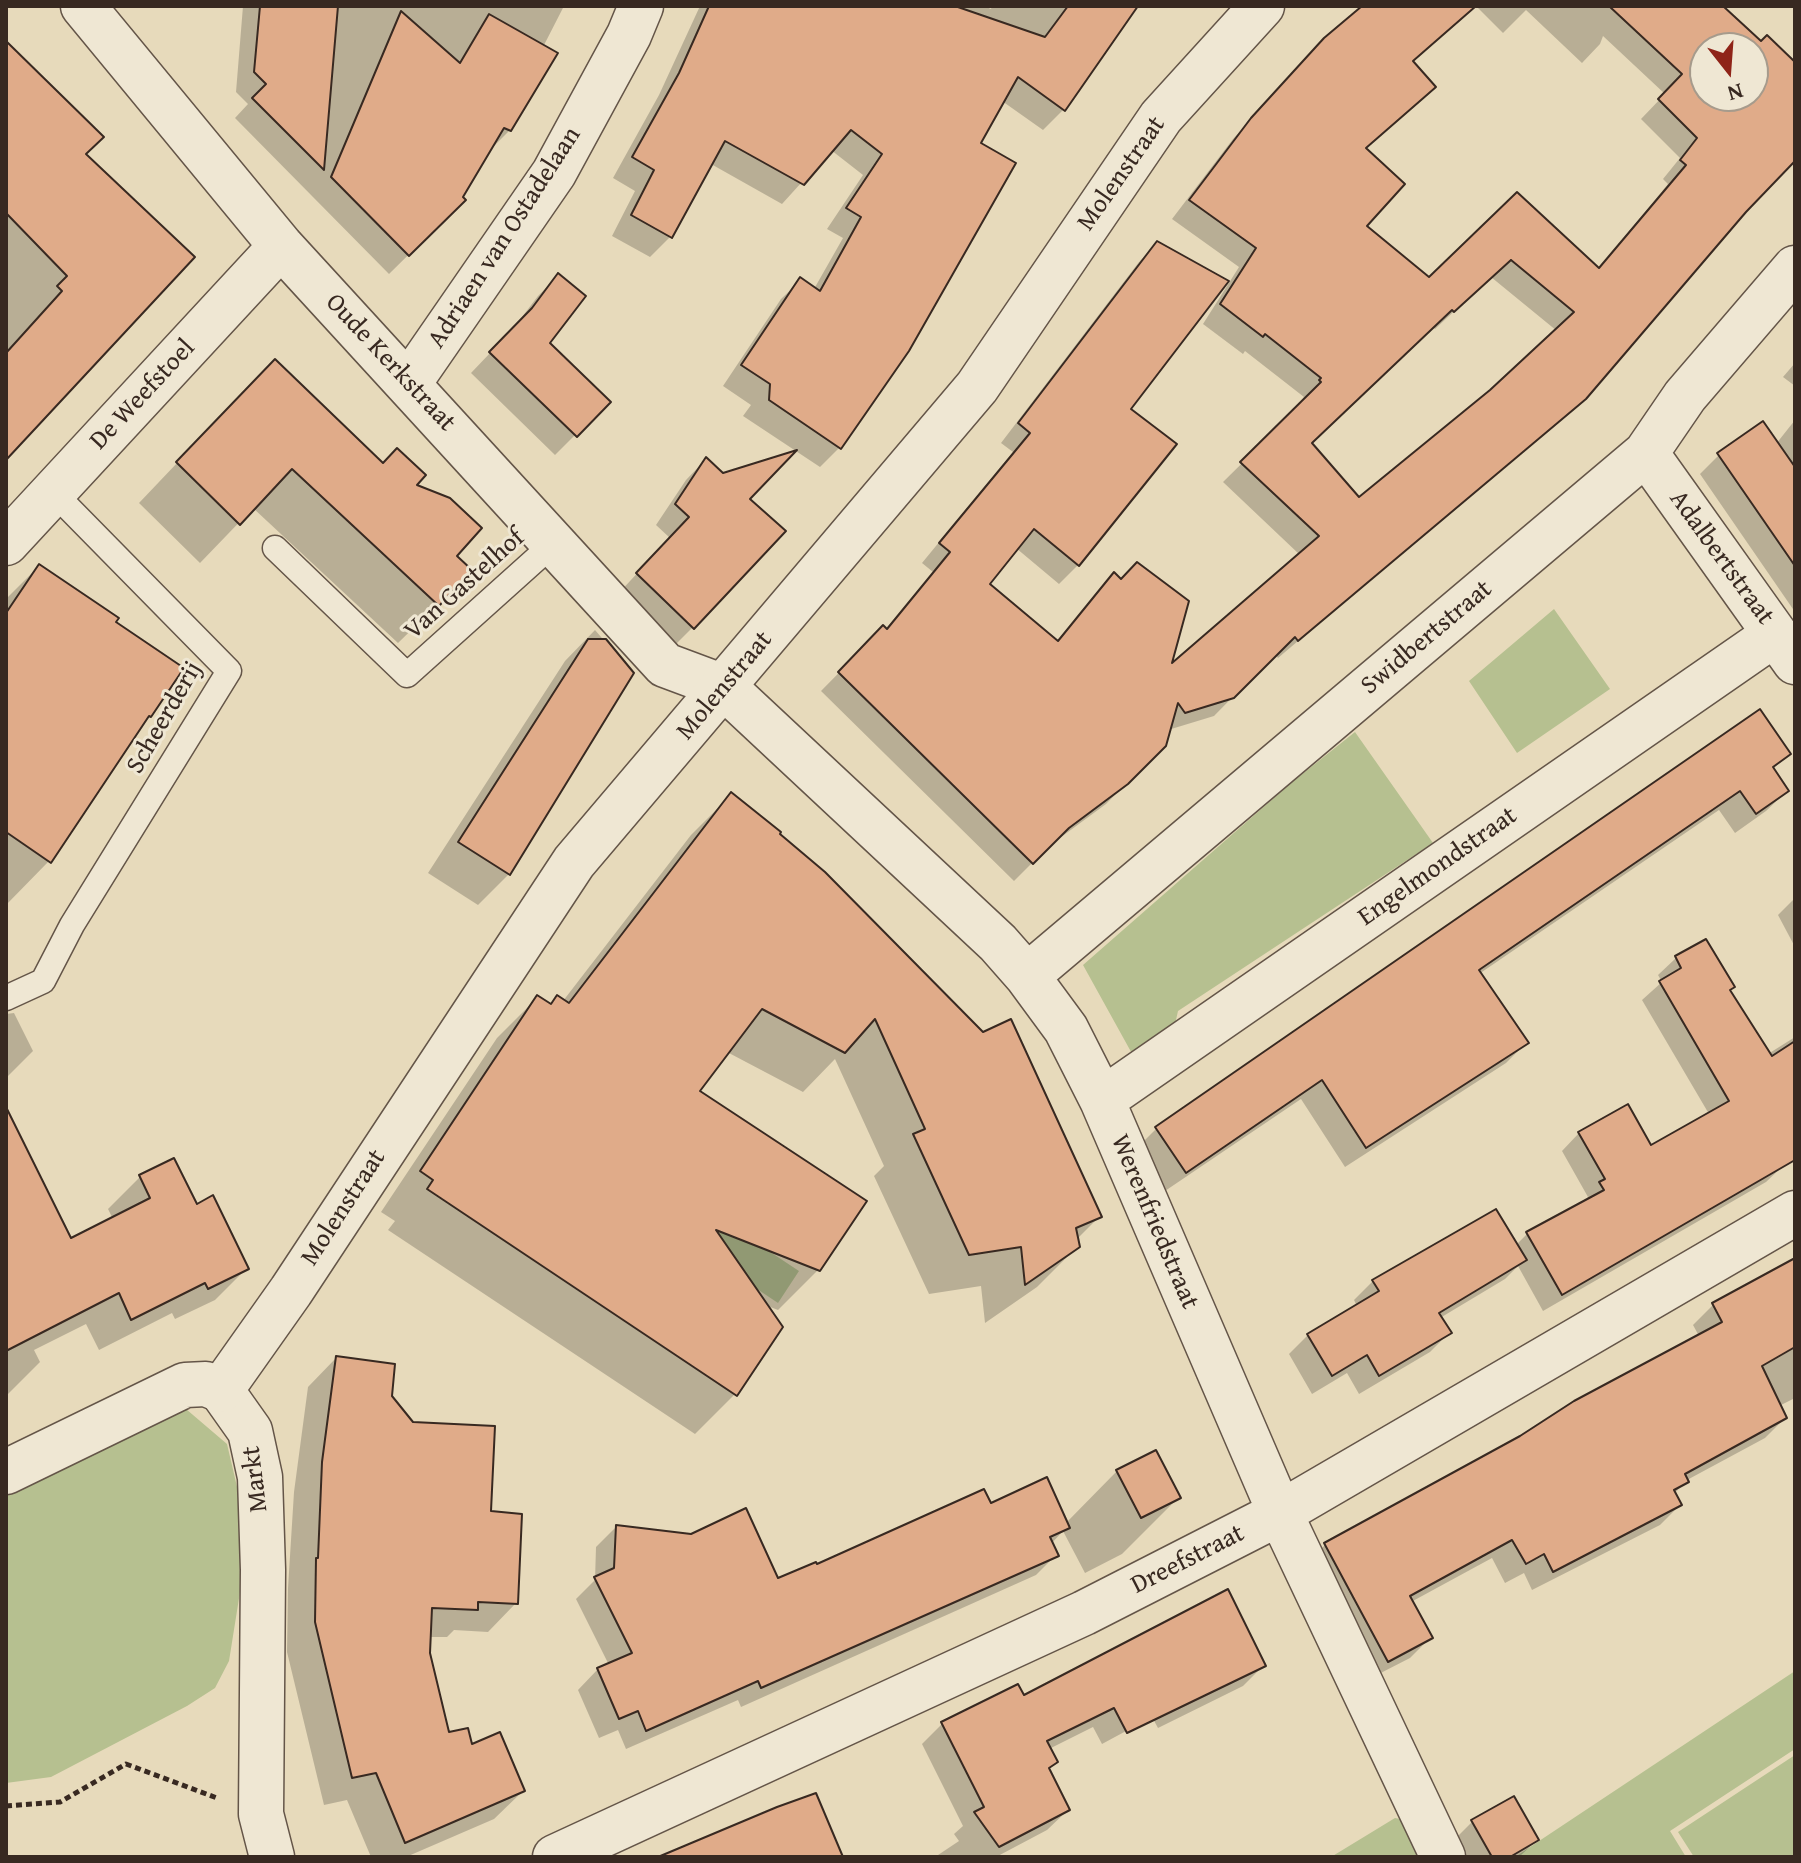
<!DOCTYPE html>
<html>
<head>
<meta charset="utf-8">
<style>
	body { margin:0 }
	#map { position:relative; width:1801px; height:1863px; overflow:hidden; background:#e7dabb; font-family:"Gentium Book Plus",serif }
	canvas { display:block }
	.frame { position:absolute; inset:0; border:8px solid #382921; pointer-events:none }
	.north { position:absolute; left:1689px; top:32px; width:80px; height:80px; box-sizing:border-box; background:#efe7d3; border:2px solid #a69b8c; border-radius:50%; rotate:163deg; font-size:22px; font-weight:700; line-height:32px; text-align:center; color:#382921 }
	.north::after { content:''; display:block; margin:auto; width:28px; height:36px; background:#8f2418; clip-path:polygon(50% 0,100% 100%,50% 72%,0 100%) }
</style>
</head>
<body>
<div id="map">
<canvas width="1801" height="1863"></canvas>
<div class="frame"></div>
<div class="north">N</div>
</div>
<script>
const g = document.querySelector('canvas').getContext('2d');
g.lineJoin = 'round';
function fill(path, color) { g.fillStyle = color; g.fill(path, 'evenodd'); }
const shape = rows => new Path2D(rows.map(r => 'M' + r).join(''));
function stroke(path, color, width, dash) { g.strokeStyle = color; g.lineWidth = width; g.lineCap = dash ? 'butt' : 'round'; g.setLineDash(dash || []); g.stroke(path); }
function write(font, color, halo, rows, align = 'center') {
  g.font = font + ' "Gentium Book Plus",serif'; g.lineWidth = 6; g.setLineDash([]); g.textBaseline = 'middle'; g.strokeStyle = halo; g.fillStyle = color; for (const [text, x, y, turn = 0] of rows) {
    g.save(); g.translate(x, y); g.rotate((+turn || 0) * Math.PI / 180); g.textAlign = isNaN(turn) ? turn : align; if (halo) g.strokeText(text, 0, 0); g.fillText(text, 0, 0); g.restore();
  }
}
const green = shape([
	[1554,609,1610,689,1517,753,1469,681],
	[1355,732,1433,843,1178,1011,1172,1038,1135,1059,1083,965,1291,783],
	[660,1179,799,1271,778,1303,640,1211],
	[186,1409,227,1444,238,1491,244,1567,229,1661,215,1688,187,1706,51,1777,6,1783,6,1495],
	[1795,1671,1795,1749,1670,1831,1686,1857,1515,1857],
	[1795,1755,1795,1857,1694,1857,1678,1832],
	[1395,1818,1405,1820,1421,1857,1331,1857]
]);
const shadow = shape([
	[243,6,564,6,543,47,510,130,491,149,461,198,464,200,389,274,235,118,248,104,236,92],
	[700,6,984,6,991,9,992,6,1136,6,1063,110,1043,130,1002,101,978,144,840,447,820,467,743,416,751,405,723,386,781,299,801,280,814,289,843,238,827,229,863,175,831,150,782,204,711,164,670,237,650,257,612,236,635,191,613,178,659,95],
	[1364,6,1476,6,1411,62,1364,149,1364,226,1429,280,1517,195,1598,269,1668,184,1663,179,1680,158,1641,119,1665,94,1603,36,1600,44,1582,63,1526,10,1503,33,1476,6,1720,6,1761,44,1795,64,1795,158,1745,211,1568,412,1278,658,1275,654,1214,716,1168,730,1164,745,1106,804,1049,846,1014,881,821,691,883,628,885,630,933,572,922,563,1013,452,1001,443,1139,262,1157,243,1128,409,1078,565,1059,584,1016,548,987,584,1056,642,1114,575,1169,669,1300,555,1223,482,1304,402,1302,400,1304,397,1245,351,1243,354,1203,324,1239,267,1172,219,1233,139,1306,59],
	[1705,48,1753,48,1753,96,1705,96],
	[1491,277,1557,331,1491,392,1359,500,1310,444,1433,327,1435,329],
	[6,44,83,154,192,257,6,457],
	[558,276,547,343,608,402,555,455,471,373,512,330,538,296],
	[1795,363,1795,386,1783,377],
	[236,401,383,466,414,485,454,556,438,604,398,643,253,508,200,563,139,503],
	[1795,420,1795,612,1700,474,1719,455,1776,444],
	[706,459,693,627,673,647,617,595,670,538,656,525,686,480],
	[39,566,49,861,6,905,6,599],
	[595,630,632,673,509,874,478,905,428,873,565,661],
	[1759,712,1788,754,1772,770,1787,791,1766,811,1735,833,1719,810,1479,974,1526,1043,1506,1063,1345,1167,1301,1099,1165,1191,1136,1149,1156,1129],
	[731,795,1099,1217,1076,1240,1078,1246,1037,1287,985,1323,981,1286,929,1294,874,1176,884,1166,835,1059,803,1092,727,1052,698,1091,819,1269,778,1310,765,1305,735,1394,695,1434,388,1230,395,1221,381,1212,497,1038,537,998,549,1006,557,998,563,1001,691,835],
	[1795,898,1795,947,1778,915],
	[1676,958,1728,991,1768,1054,1795,1037,1795,1132,1784,1165,1766,1182,1543,1311,1518,1266,1505,1279,1440,1318,1449,1333,1430,1352,1359,1394,1347,1373,1312,1394,1289,1354,1308,1335,1357,1306,1354,1300,1373,1281,1516,1245,1527,1234,1584,1203,1588,1197,1562,1151,1579,1133,1650,1148,1709,1114,1642,1000,1662,982,1658,975],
	[14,1013,33,1051,6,1078,6,1014],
	[6,1112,70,1241,113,1219,108,1209,140,1177,196,1206,247,1268,215,1300,175,1319,172,1313,99,1350,86,1324,34,1350,40,1362,6,1396],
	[1795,1260,1795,1398,1779,1406,1785,1418,1765,1438,1687,1480,1674,1494,1680,1505,1660,1525,1532,1590,1524,1573,1505,1583,1492,1558,1411,1602,1430,1638,1410,1658,1367,1680,1305,1565,1325,1545,1699,1336,1693,1325,1713,1305],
	[336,1358,389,1397,489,1512,516,1603,488,1632,454,1630,447,1637,429,1637,428,1653,448,1735,471,1747,523,1791,494,1819,406,1857,371,1857,347,1800,324,1805,287,1652,288,1588,294,1492,308,1387],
	[1117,1471,1178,1498,1122,1554,1085,1573,1063,1531,1051,1544,1056,1555,1036,1575,741,1707,738,1700,626,1749,618,1730,599,1738,578,1690,598,1669,608,1663,576,1599,595,1580,596,1547,616,1527,777,1581,990,1506,1065,1524],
	[1264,1665,1243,1686,1158,1728,1152,1717,1102,1744,1093,1727,1049,1749,1056,1762,1048,1770,1068,1810,1047,1830,996,1857,935,1857,959,1841,954,1834,963,1826,922,1744,943,1723,1023,1698],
	[1472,1822,1537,1840,1519,1857,1460,1857,1452,1842]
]);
const building = shape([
	[260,6,338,6,324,170,252,98,266,84,254,72,260,6],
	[709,6,955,6,1045,37,1068,6,1138,6,1065,111,1018,77,981,143,1016,163,909,351,841,449,769,400,770,384,741,365,800,277,820,291,861,217,846,208,882,154,851,130,804,185,725,141,672,238,631,215,654,170,632,157,679,73,709,6],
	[1362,6,1476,6,1413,61,1436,87,1366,148,1405,184,1367,226,1429,277,1517,192,1599,268,1686,165,1680,160,1697,138,1658,99,1682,74,1609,6,1723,6,1761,41,1767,35,1795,62,1795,161,1746,212,1586,399,1298,641,1295,637,1234,698,1185,713,1178,703,1166,746,1128,784,1069,828,1033,864,838,672,883,625,887,629,950,552,939,543,1030,433,1018,423,1157,241,1229,281,1131,409,1177,444,1079,566,1034,529,990,584,1058,641,1114,572,1121,579,1137,562,1189,601,1172,663,1319,536,1240,462,1321,382,1319,380,1321,378,1265,334,1263,337,1220,304,1256,248,1189,200,1251,118,1324,38,1362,6],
	[1705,48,1753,48,1753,96,1705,96,1705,48],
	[1511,260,1574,312,1490,390,1359,497,1312,443,1452,310,1454,312,1511,260],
	[401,11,460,63,489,14,558,53,511,131,504,128,463,197,466,200,409,256,331,177,401,11],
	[6,41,104,137,86,154,195,257,6,460,6,353,62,291,57,286,67,276,6,213,6,41],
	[558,273,586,296,550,343,611,402,577,437,489,352,532,308,558,273],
	[275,359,383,463,397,448,426,475,417,485,450,498,482,528,457,556,472,570,439,606,292,469,240,525,176,462,275,359],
	[1763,421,1795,467,1795,566,1717,453,1763,421],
	[797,450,750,499,786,531,694,629,636,573,689,517,675,504,706,457,723,473,797,450],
	[39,564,119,618,116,622,184,668,151,717,149,716,51,863,6,832,6,613,39,564],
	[588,639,606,639,634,673,510,875,458,842,588,639],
	[1760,709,1791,754,1773,767,1789,791,1756,814,1740,791,1479,970,1529,1043,1366,1148,1322,1080,1186,1173,1155,1127,1760,709],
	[731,792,781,832,780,834,825,872,983,1032,1011,1019,1102,1217,1076,1228,1080,1247,1025,1285,1021,1247,969,1255,913,1134,925,1129,875,1019,845,1053,762,1009,700,1091,867,1201,820,1271,716,1230,783,1327,737,1396,427,1189,433,1180,420,1171,537,995,551,1004,557,995,569,1003,731,792],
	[1706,939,1735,987,1730,990,1772,1056,1795,1041,1795,1160,1562,1295,1526,1232,1604,1190,1599,1182,1605,1179,1578,1132,1628,1104,1651,1145,1729,1101,1659,981,1681,968,1675,956,1706,939],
	[6,1107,71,1238,150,1198,139,1175,174,1158,197,1204,213,1195,249,1269,208,1289,205,1283,131,1320,119,1293,6,1351,6,1107],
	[1496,1209,1527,1260,1439,1313,1452,1333,1379,1376,1367,1355,1332,1376,1307,1334,1379,1291,1372,1280,1496,1209],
	[1795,1258,1795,1347,1762,1366,1787,1418,1685,1474,1689,1482,1674,1490,1682,1505,1553,1572,1544,1554,1526,1564,1512,1540,1410,1596,1433,1638,1388,1662,1324,1543,1520,1436,1574,1401,1722,1322,1712,1303,1795,1258],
	[336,1356,395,1364,392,1396,413,1422,495,1426,491,1511,522,1514,518,1604,478,1602,478,1610,432,1608,430,1653,449,1732,468,1728,472,1744,500,1732,525,1791,405,1843,376,1773,352,1778,315,1622,316,1558,318,1558,322,1462,336,1356],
	[1156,1450,1181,1498,1141,1518,1116,1470,1156,1450],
	[1047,1477,1070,1528,1050,1537,1059,1556,761,1688,758,1681,646,1731,638,1711,619,1719,597,1668,632,1653,594,1577,614,1568,616,1525,691,1534,746,1508,778,1578,816,1562,817,1564,984,1489,991,1503,1047,1477],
	[1228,1589,1266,1666,1127,1733,1114,1708,1047,1741,1058,1762,1049,1768,1070,1810,999,1847,974,1812,984,1807,941,1722,1018,1684,1024,1695,1228,1589],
	[816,1793,843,1857,658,1857,777,1807,816,1793],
	[1514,1796,1539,1840,1510,1857,1492,1857,1471,1820,1514,1796]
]);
const path = shape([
	[6,1806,60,1802,126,1764,217,1798]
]);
const service = shape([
	[275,548,407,675,554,543],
	[6,998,43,981,72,925,229,671,53,492]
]);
const minor = shape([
	[83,6,281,246,665,665,724,687,998,943,1027,976,1066,1029,1102,1100,1280,1513,1443,1857],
	[409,383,554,173,629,35,641,6],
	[1646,453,1795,662],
	[6,543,281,246],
	[1027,976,1646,453,1685,396,1795,268],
	[1102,1100,1775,634],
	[221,1390,250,1431,260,1477,263,1570,261,1814,272,1857],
	[555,1857,1084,1613,1280,1513,1795,1213]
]);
const tertiary = shape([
	[6,1472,185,1385,206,1384,221,1390,291,1291,574,862,977,387,1161,117,1262,6]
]);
const streetNames = [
	["Molenstraat",1122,174,-55],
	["Adriaen van Ostadelaan",505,238,-57],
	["Oude Kerkstraat",390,363,47],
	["De Weefstoel",143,395,-47],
	["Adalbertstraat",1721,558,54],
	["Van Gastelhof",465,585,-42],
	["Swidbertstraat",1427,638,-40],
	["Molenstraat",725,686,-50],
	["Scheerderij",165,718,-60],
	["Engelmondstraat",1438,867,-35],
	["Molenstraat",344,1208,-57],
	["Werenfriedstraat",1154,1222,67],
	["Markt",256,1479,-97],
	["Dreefstraat",1188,1560,-27]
];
fill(green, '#b6c090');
fill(shadow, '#0003');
fill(building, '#e0ab89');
stroke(building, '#382921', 2);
stroke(service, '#645548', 27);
stroke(minor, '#645548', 47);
stroke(tertiary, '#645548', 47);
stroke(path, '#382921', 5, [6, 4]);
stroke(service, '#efe7d3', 24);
stroke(minor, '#efe7d3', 44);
stroke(tertiary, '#efe7d3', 44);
write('26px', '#382921', '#efe7d3', streetNames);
</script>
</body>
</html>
